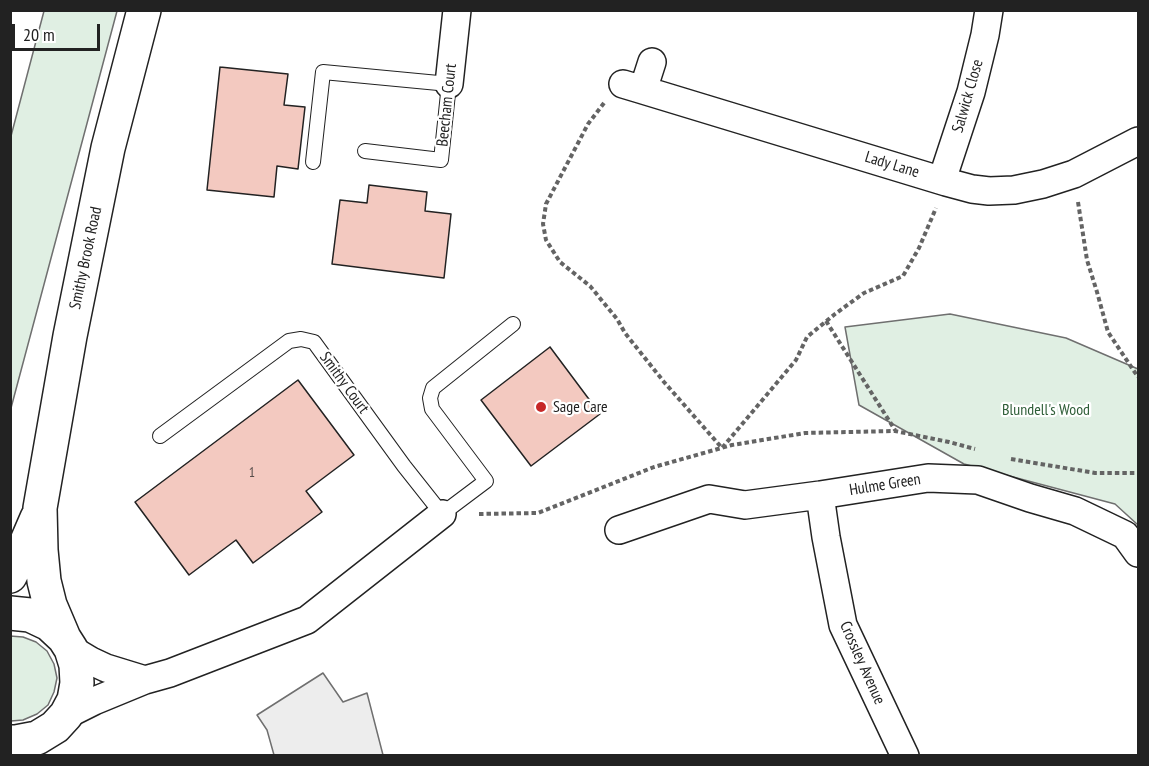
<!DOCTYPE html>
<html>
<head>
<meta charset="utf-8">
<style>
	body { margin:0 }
	#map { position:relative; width:1149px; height:766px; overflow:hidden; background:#fff; font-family:"PT Sans Narrow",sans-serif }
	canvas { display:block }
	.frame { position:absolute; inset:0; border:12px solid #222; pointer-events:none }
	.scale { position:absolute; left:12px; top:24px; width:88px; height:27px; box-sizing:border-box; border:3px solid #222; border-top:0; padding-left:8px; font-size:18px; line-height:21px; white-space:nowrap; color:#222; -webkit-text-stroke:4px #fff; paint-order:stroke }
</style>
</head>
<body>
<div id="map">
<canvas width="1149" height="766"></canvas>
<div class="frame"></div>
<div class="scale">20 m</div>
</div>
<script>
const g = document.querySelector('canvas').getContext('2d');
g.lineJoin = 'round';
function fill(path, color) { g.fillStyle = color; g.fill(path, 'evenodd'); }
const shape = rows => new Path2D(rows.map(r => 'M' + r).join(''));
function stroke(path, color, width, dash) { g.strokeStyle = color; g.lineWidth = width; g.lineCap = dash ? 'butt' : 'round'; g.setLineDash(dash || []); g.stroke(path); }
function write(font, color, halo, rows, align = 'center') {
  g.font = font + ' "PT Sans Narrow",sans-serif'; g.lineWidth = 4.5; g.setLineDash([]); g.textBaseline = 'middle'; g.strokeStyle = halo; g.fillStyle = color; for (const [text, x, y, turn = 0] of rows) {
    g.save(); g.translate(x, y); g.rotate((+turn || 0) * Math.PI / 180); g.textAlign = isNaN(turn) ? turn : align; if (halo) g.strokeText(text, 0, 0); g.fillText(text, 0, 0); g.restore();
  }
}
const green = shape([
	[44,11,117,11,11,408,11,136,44,11],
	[950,314,1066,338,1138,369,1138,525,1115,504,964,464,859,405,845,327,950,314],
	[10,636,23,637,36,642,47,651,54,664,57,678,54,692,48,705,37,714,23,720,11,721,10,636]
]);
const parking = shape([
	[323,673,343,702,367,693,383,755,274,755,267,730,257,715,323,673]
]);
const building = shape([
	[220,67,288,74,284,105,305,107,298,169,277,166,274,197,207,190,220,67],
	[369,185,427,192,425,211,451,214,444,278,332,264,340,200,367,203,369,185],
	[550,347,600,414,531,466,481,400,550,347],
	[298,380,354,455,306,491,322,512,253,563,236,540,189,575,135,502,298,380]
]);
const path = shape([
	[604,103,588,124,546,204,543,224,546,240,560,262,590,286,617,319,625,333,664,382,722,448,796,360,807,337,835,314,864,293,903,276,919,248,936,208],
	[1078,202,1087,260,1097,292,1108,332,1138,377],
	[826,321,895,430],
	[1011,459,1095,473,1138,473],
	[479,514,538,513,654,467,732,445,805,433,895,431,949,442,975,449]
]);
const service = shape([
	[313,162,323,72,449,84,441,160,365,151],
	[160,436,289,341,301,339,314,342,404,466,442,514,486,481,432,409,430,398,433,388,513,324]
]);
const minor = shape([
	[449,84,457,10],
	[623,84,643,90,652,62],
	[643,90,946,182,972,189,989,191,1014,190,1043,184,1074,174,1138,141],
	[942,180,971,92,985,35,989,10],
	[820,495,826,537,843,625,905,756],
	[619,530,709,499,745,505,820,495,928,478,978,480,1030,498,1075,511,1125,535,1138,553],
	[71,649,91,661,106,668,145,680],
	[66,715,94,701,145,680,170,673,307,620,442,514]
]);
const tertiary = shape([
	[10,576,24,548,37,518],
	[10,613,30,615,49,624,64,638,71,649,76,665,77,683,74,700,66,715,55,727,37,738,16,742,10,742],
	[64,638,50,605,44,581,41,550,40,508,70,336,108,148,144,10]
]);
const markers = [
	[541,407,6,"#c62828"]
];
const numberNames = [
	["1",252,473]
];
const streetNames = [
	["Salwick Close",968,96,-74],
	["Beecham Court",447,105,-84],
	["Lady Lane",892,165,17],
	["Smithy Brook Road",86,258,-78],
	["Smithy Court",344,383,54],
	["Hulme Green",885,485,-9],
	["Crossley Avenue",862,663,66]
];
const poiNames = [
	["Sage Care",553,407]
];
const parkNames = [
	["Blundell's Wood",1046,410]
];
fill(green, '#e0efe3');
stroke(green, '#6f6f6f', 1.5);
fill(parking, '#ededed');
stroke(parking, '#6f6f6f', 1.5);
fill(building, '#f3c9c0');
stroke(building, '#222', 1.5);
stroke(service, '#222', 16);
stroke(minor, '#222', 30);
stroke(tertiary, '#222', 36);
stroke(path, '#646464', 4, [4.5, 3]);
stroke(service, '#fff', 14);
stroke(minor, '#fff', 27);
stroke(tertiary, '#fff', 33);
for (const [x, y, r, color] of markers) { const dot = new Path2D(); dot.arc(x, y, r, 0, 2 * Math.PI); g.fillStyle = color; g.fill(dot); stroke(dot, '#fff', 2); }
write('14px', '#564c4a', null, numberNames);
write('16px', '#222', '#fff', streetNames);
write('16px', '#222', '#fff', poiNames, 'left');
write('16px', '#2f5e38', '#fff', parkNames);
</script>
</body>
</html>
